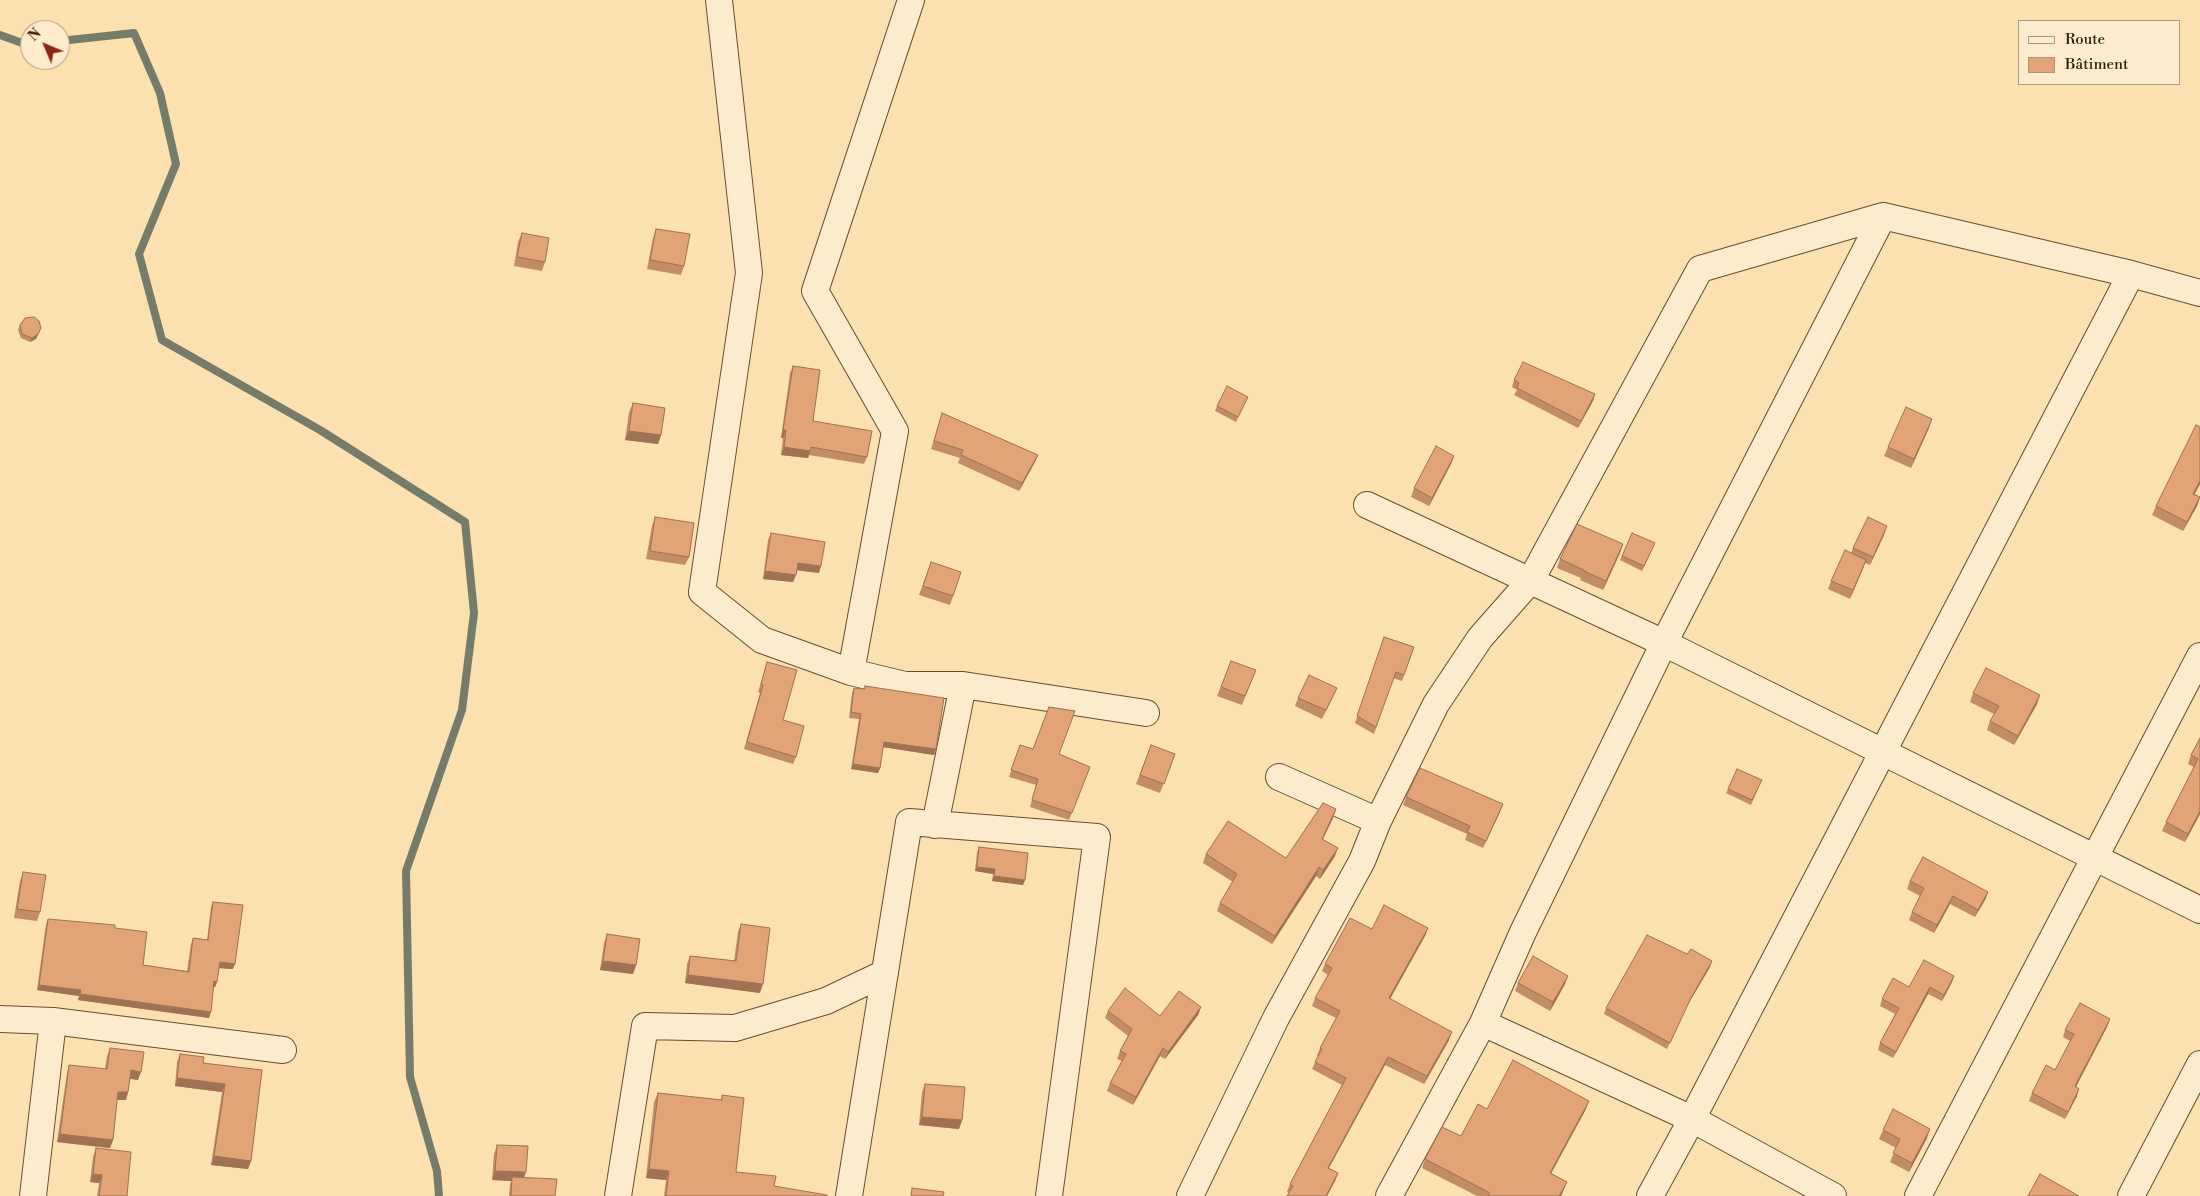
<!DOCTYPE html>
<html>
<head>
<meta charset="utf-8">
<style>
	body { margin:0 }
	#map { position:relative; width:2200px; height:1196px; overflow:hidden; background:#fbe0b0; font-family:"Libre Bodoni",serif }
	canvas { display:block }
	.legend { position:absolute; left:2018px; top:20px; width:162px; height:65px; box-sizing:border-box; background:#fcebcc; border:1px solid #ad997e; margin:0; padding:6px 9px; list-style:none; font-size:15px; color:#361d08 }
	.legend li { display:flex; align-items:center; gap:10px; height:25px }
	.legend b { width:25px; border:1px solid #ad997e }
	.north { position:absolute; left:20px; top:20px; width:50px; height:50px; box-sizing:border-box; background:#fcebcc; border:1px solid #ad997e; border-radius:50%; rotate:315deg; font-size:14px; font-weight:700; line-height:20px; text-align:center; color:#361d08 }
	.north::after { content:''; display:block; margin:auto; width:18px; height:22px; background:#8f2418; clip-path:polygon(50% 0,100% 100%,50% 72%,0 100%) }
</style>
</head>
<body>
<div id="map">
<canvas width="2200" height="1196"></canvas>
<ul class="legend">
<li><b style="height:6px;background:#fcebcc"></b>Route</li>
<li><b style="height:14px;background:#e2a377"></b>Bâtiment</li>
</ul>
<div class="north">N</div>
</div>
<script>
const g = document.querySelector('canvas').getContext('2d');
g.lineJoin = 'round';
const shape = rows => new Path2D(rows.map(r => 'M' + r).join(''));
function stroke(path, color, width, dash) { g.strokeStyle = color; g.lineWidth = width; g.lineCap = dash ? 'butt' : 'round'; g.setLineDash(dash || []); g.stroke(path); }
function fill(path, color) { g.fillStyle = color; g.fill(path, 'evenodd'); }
const stream = shape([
	[0,35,25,44,30,44],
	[60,41,134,33,160,93,176,164,139,254,162,340,320,430,465,522,474,613,462,710,406,871,410,1077,437,1171,439,1196]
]);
const minor = shape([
	[719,0,749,273,702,592,762,640,851,672,905,685,963,685,935,825],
	[1367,505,1664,643,2200,910],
	[851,672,895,431,815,291,911,0],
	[963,685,1146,713],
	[1279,777,1378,821],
	[0,1019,53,1021,283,1050],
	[1483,1023,1692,1119,1833,1196],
	[33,1196,53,1021],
	[618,1196,645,1026,735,1028,826,1001,885,973],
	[849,1196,909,822,1097,837,1049,1196],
	[1190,1196,1276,1018,1362,861,1378,821,1436,704,1480,638,1531,580,1700,269,1883,216,2131,274,2200,293],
	[1389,1196,1483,1023,1523,932,1664,643,1883,216],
	[1650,1196,1692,1119,2131,274],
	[1918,1196,2200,656],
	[2131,1196,2200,1064]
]);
const wall = shape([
	[656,229,684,266,681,275,647,269,653,238],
	[522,233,545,262,542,271,514,266,518,242],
	[20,325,39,333,36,339,30,342,21,338,18,330],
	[793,366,813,421,867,457,864,464,809,455,808,458,781,455,783,438,781,438,790,373],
	[1514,380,1595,394,1593,401,1578,428,1514,395,1517,390,1512,387],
	[1248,397,1236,422,1215,411,1217,406],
	[633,403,661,435,658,444,625,440,629,412],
	[942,413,1038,455,1035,462,1019,491,958,463,960,458,931,449],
	[2200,427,2200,484,2194,494,2200,497,2197,506,2183,531,2152,515,2156,506],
	[1929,428,1911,468,1884,456,1888,447],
	[1454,456,1451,464,1429,506,1411,497,1414,488],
	[655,517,689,557,685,565,646,559,652,526],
	[771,533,819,573,797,570,793,582,763,579,768,540],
	[1884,535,1870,565,1865,563,1850,599,1828,589,1831,581,1851,553,1853,548],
	[1655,543,1642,571,1620,560,1622,556],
	[1623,544,1620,553,1603,590,1580,580,1581,578,1557,568,1560,559],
	[931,562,953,596,950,605,919,595],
	[1384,637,1414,647,1402,681,1393,678,1374,734,1355,723],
	[1231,661,1256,670,1242,705,1217,696],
	[767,662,783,720,796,757,793,764,744,749,760,693,758,692],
	[865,686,936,749,934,755,883,747,880,768,878,773,851,769,859,719,849,718,852,693,854,688,864,689],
	[1337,688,1333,697,1322,719,1295,706,1298,698],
	[1973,693,2037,704,2014,745,1987,730,1990,721,1994,714,1970,702],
	[2200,738,2200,814,2185,842,2162,831,2166,822,2194,767,2188,764,2191,755],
	[1020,745,1033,749,1059,754,1090,767,1069,820,1030,807,1036,785,1009,777],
	[1151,745,1175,754,1160,793,1136,784],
	[1760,784,1751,805,1726,793,1728,789],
	[1406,797,1500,812,1483,848,1465,840,1467,834,1403,805],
	[1336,809,1333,818,1323,839,1335,856,1320,879,1316,876,1272,944,1217,911,1220,903,1233,882,1203,863,1206,854,1286,858],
	[979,847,1025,880,1023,885,992,881,993,874,975,871,977,852],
	[23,872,40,912,37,921,14,918,20,881],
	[1910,881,1988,892,1985,900,1975,917,1950,904,1934,933,1909,920,1912,912,1920,896,1907,889],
	[213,902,233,969,219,968,217,982,215,987,214,987,209,1018,78,1000,79,996,37,990,46,924,48,919,115,928,143,965,187,971,191,944,193,938,207,940,211,907],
	[741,924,760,993,685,983,687,964,690,956,734,961,738,932],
	[1428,928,1425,936,1390,999,1449,1040,1424,1084,1385,1065,1329,1168,1338,1173,1335,1181,1327,1196,1287,1196,1289,1193,1287,1192,1290,1184,1342,1085,1312,1069,1318,1056,1317,1056,1320,1048,1336,1018,1312,1006,1315,998,1328,975,1322,971,1325,964,1372,929],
	[607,934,636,965,633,974,600,970,604,943],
	[1710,967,1687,1006,1667,1049,1604,1014,1606,1008],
	[1954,976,1952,982,1942,1001,1928,994,1893,1058,1878,1050,1880,1043,1895,1014,1880,1006,1882,999,1909,987],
	[1518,983,1565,984,1550,1011,1515,991],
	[1201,1007,1198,1015,1165,1059,1160,1056,1133,1105,1107,1091,1110,1083,1122,1061,1117,1059,1120,1051,1128,1036,1105,1018,1108,1011,1160,1016],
	[2107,1027,2076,1087,2077,1096,2065,1119,2029,1101,2032,1093,2055,1070,2070,1041,2063,1037,2065,1030],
	[110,1048,138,1080,130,1079,128,1092,126,1100,117,1100,113,1140,110,1148,57,1142,67,1073,69,1065,105,1069,107,1056],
	[180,1054,203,1063,262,1070,251,1161,248,1169,211,1165,222,1092,175,1086,177,1062],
	[925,1084,962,1120,959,1129,919,1125,922,1092],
	[658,1093,721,1100,722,1095,736,1172,774,1186,827,1196,664,1196,666,1180,646,1178,654,1102],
	[1487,1109,1586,1109,1551,1173,1567,1182,1561,1196,1477,1196,1422,1168,1425,1159,1461,1136],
	[1883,1130,1927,1138,1909,1172,1890,1162,1896,1148,1879,1139],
	[497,1145,524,1177,555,1196,509,1196,510,1185,511,1181,492,1180,494,1154],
	[96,1148,127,1196,97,1196,99,1183,90,1182,93,1157]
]);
const shadedWall = shape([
	[41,328,36,339,30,342,32,338],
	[1595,394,1593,401,1578,428,1581,421],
	[1932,419,1929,428,1911,468,1914,459],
	[783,430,786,430,783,438,781,438],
	[629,431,661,435,658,444,625,440],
	[784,447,810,451,808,458,781,455],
	[1038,455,1035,462,1019,491,1022,483],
	[1454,456,1451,464,1429,506,1432,498],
	[2200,481,2200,484,2190,503,2193,494],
	[2200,497,2197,506,2183,531,2187,522],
	[1887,526,1884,535,1870,565,1873,557],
	[1623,544,1620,553,1603,590,1606,581],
	[1866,560,1863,569,1850,599,1853,590],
	[798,563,821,566,819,573,795,570],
	[765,571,796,575,793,582,763,579],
	[2040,695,2037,704,2014,745,2018,736],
	[884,742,936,749,934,755,882,747],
	[853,764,880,768,878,773,851,769],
	[1503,804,1500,812,1483,848,1486,841],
	[1336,809,1333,818,1319,847,1322,839],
	[2200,811,2200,814,2185,842,2188,834],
	[1338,848,1335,856,1320,879,1323,870],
	[977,867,995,869,993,874,975,871],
	[1319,867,1316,876,1272,944,1275,936],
	[994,876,1025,880,1023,885,992,881],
	[1988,892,1985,900,1975,917,1978,910],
	[1953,896,1950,904,1934,933,1937,925],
	[1428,928,1425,936,1386,1006,1389,998],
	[603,961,636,965,633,974,600,970],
	[1712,961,1710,967,1687,1006,1667,1049,1690,1000],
	[220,962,235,964,233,969,218,968],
	[688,975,763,984,760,993,685,983],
	[1568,976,1565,984,1550,1011,1553,1002],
	[1954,976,1952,982,1942,1001,1944,995],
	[214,981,217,982,215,987,212,987],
	[39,985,81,990,79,996,37,990],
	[1930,987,1928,994,1893,1058,1896,1052],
	[80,994,211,1012,209,1018,78,1000],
	[1201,1007,1198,1015,1165,1059,1168,1052],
	[2110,1019,2107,1027,2072,1094,2075,1086],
	[1452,1032,1449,1040,1424,1084,1427,1076],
	[1163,1048,1160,1056,1133,1105,1136,1097],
	[1388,1057,1385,1065,1325,1175,1328,1168],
	[131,1070,141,1072,138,1080,128,1078],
	[177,1078,225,1084,222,1092,175,1086],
	[2079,1089,2077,1096,2065,1119,2068,1112],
	[118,1092,128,1092,126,1100,116,1100],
	[1589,1101,1586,1109,1547,1181,1550,1173],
	[922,1117,962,1120,959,1129,919,1125],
	[1930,1129,1927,1138,1909,1172,1912,1163],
	[60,1134,113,1140,110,1148,57,1142],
	[214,1156,251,1161,248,1169,211,1165],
	[649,1169,669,1171,666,1180,646,1178],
	[495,1171,526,1172,523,1181,512,1177,511,1181,492,1180],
	[1338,1173,1335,1181,1327,1196,1326,1196],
	[93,1174,102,1175,99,1183,90,1182],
	[1567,1182,1561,1196,1559,1196]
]);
const building = shape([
	[656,229,690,234,684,266,650,260,656,229],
	[522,233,549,238,545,262,517,257,522,233],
	[34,317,39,321,41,328,38,334,32,338,22,334,20,325,25,318,34,317],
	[1523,362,1595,394,1581,421,1517,388,1519,383,1514,380,1523,362],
	[793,366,820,370,813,421,872,431,867,457,811,447,810,451,784,447,786,430,783,430,793,366],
	[1227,386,1248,397,1238,417,1217,406,1227,386],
	[633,403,665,408,661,435,629,431,633,403],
	[1906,407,1932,419,1914,459,1888,447,1906,407],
	[942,413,1038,455,1022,483,961,455,963,450,934,441,942,413],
	[2196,425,2200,427,2200,481,2193,494,2200,497,2187,522,2156,506,2196,425],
	[1436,446,1454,456,1432,498,1414,488,1436,446],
	[655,517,694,523,689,557,650,551,655,517],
	[1868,517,1887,526,1873,557,1853,548,1868,517],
	[1577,524,1623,544,1606,581,1584,571,1584,570,1560,559,1577,524],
	[771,533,825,542,821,566,798,563,796,575,765,571,771,533],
	[1632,533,1655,543,1644,566,1622,556,1632,533],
	[1845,550,1866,560,1853,590,1831,581,1845,550],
	[931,562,961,572,953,596,923,586,931,562],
	[1384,637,1414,647,1404,675,1396,672,1376,727,1357,716,1384,637],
	[1231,661,1256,670,1245,696,1221,687,1231,661],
	[767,662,797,670,783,720,804,726,796,757,747,742,763,685,761,684,767,662],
	[1986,668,2040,695,2018,736,1990,721,1999,706,1973,693,1986,668],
	[1309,675,1337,688,1326,710,1298,698,1309,675],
	[865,686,944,698,936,749,884,742,880,768,853,764,861,714,851,712,854,688,865,689,865,686],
	[1049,707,1075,711,1059,754,1090,767,1072,813,1032,800,1038,779,1011,770,1020,745,1033,749,1049,707],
	[2200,738,2200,811,2188,834,2166,822,2198,759,2191,755,2200,738],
	[1151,745,1175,754,1164,784,1140,775,1151,745],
	[1420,768,1503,804,1486,841,1467,832,1470,826,1406,797,1420,768],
	[1737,769,1762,780,1752,800,1728,789,1737,769],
	[1323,803,1336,809,1322,839,1338,848,1323,870,1319,867,1275,936,1220,903,1237,874,1206,854,1228,821,1286,858,1323,803],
	[979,847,1028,853,1025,880,994,876,995,869,977,867,979,847],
	[1923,857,1988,892,1978,910,1953,896,1937,925,1912,912,1924,888,1910,881,1923,857],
	[23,872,46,875,40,912,17,909,23,872],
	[213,902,243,905,235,964,220,962,217,982,214,981,211,1012,80,994,81,990,39,985,48,919,115,925,115,928,147,932,143,965,189,972,193,938,208,940,213,902],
	[1384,905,1428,928,1389,998,1452,1032,1427,1076,1388,1057,1328,1168,1338,1173,1326,1196,1287,1196,1293,1186,1290,1184,1346,1078,1315,1062,1322,1049,1320,1048,1340,1011,1315,998,1332,968,1325,964,1350,918,1372,929,1384,905],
	[741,924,770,928,763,984,688,975,690,956,736,961,741,924],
	[607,934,640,939,636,965,603,961,607,934],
	[1647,935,1687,954,1691,949,1712,961,1690,1000,1670,1043,1606,1008,1647,935],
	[1533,956,1568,976,1553,1002,1518,983,1533,956],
	[1924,960,1954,976,1944,995,1930,987,1896,1052,1880,1043,1899,1008,1882,999,1893,978,1909,987,1924,960],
	[1125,988,1160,1016,1179,991,1201,1007,1168,1052,1163,1048,1136,1097,1110,1083,1126,1054,1120,1051,1132,1029,1108,1011,1125,988],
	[2080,1003,2110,1019,2075,1086,2079,1089,2068,1112,2032,1093,2046,1065,2055,1070,2074,1034,2065,1030,2080,1003],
	[110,1048,144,1052,141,1072,131,1070,128,1092,118,1092,113,1140,60,1134,69,1065,107,1069,110,1048],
	[180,1054,204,1057,203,1063,262,1070,251,1161,214,1156,225,1084,177,1078,180,1054],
	[1513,1060,1589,1101,1550,1173,1567,1182,1559,1196,1488,1196,1490,1193,1425,1159,1442,1127,1461,1136,1478,1104,1487,1109,1513,1060],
	[925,1084,965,1087,962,1120,922,1117,925,1084],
	[658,1093,722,1100,722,1095,744,1098,736,1172,776,1176,774,1186,827,1195,827,1196,666,1196,669,1171,649,1169,658,1093],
	[1893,1109,1930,1129,1912,1163,1893,1153,1900,1139,1883,1130,1893,1109],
	[497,1145,528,1146,526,1172,495,1171,497,1145],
	[96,1148,131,1152,127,1196,99,1196,102,1175,93,1174,96,1148],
	[2040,1174,2079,1196,2028,1196,2040,1174],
	[512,1177,557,1179,555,1196,511,1196,512,1177],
	[912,1188,944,1192,943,1196,911,1196,912,1188]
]);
stroke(stream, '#757d6a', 8);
stroke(minor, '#674e32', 28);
stroke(minor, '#fcebcc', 26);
fill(wall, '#c28c66');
fill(shadedWall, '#9e7253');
fill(building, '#e2a377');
stroke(building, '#9e7253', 1);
</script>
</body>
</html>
